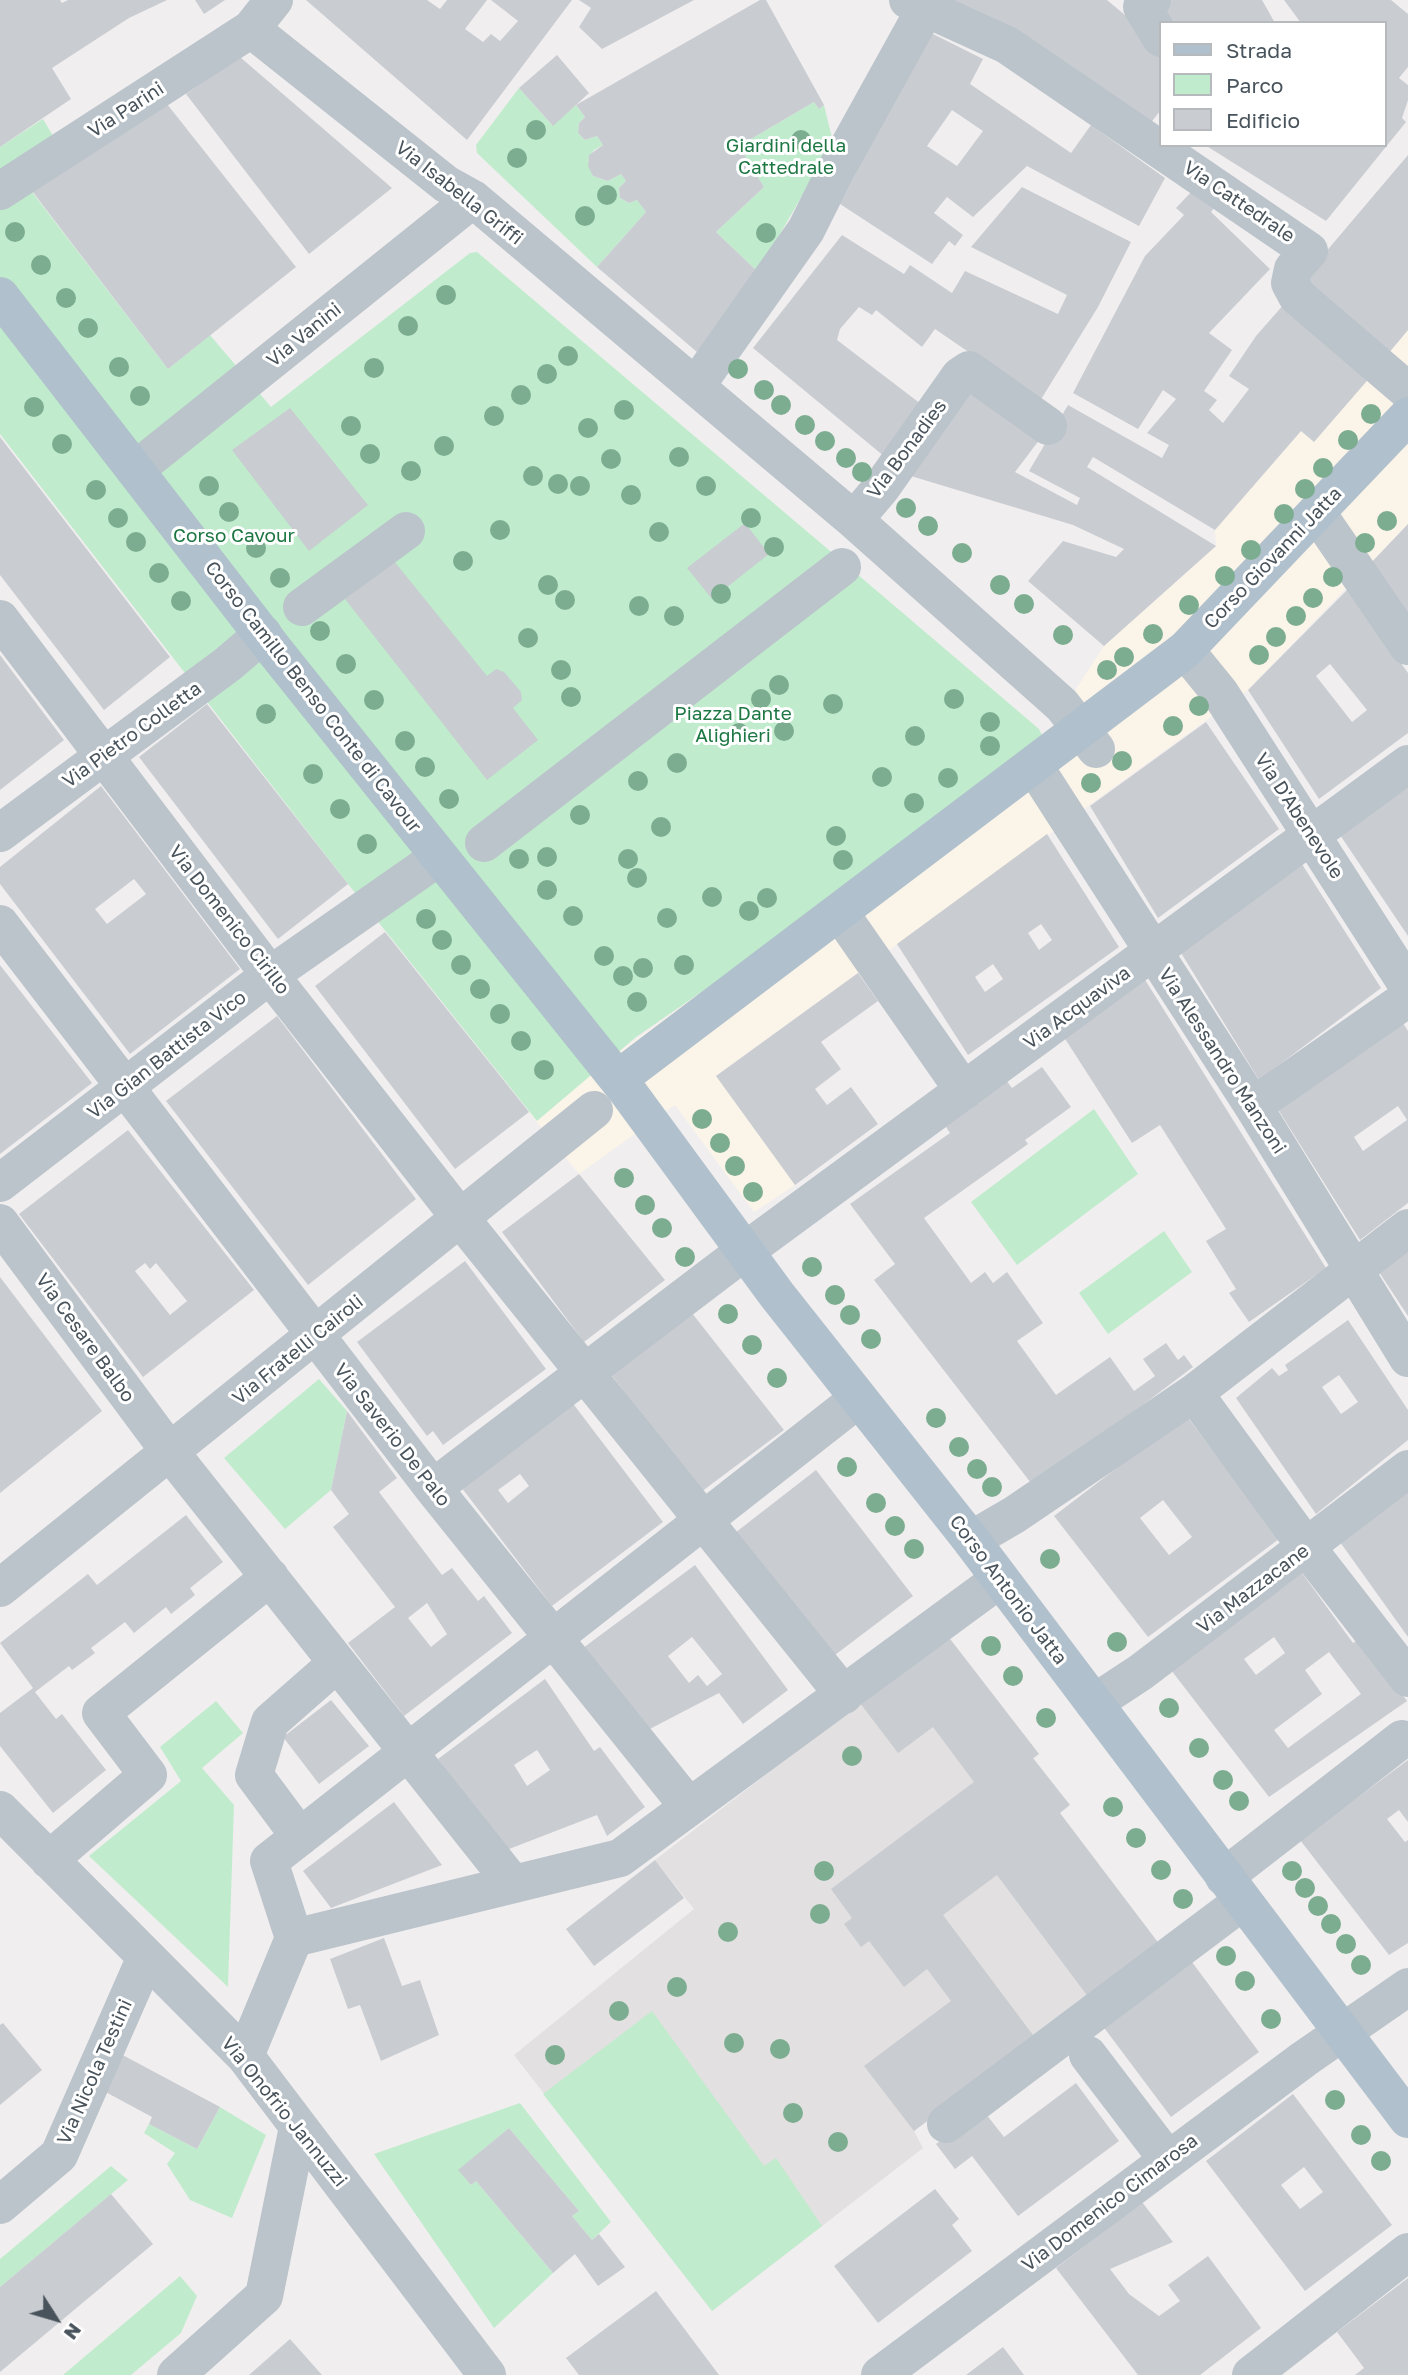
<!DOCTYPE html>
<html>
<head>
<meta charset="utf-8">
<style>
	body { margin:0 }
	#map { position:relative; width:1408px; height:2375px; overflow:hidden; background:#f1eeef; font-family:"Golos Text",sans-serif }
	canvas { display:block }
	.legend { position:absolute; left:1159px; top:21px; width:228px; height:126px; box-sizing:border-box; background:#fff; border:2px solid #b6babd; margin:0; padding:9px 12px; list-style:none; font-size:21px; color:#48535b }
	.legend li { display:flex; align-items:center; gap:14px; height:35px }
	.legend b { width:35px; border:2px solid #b6babd }
	.north { position:absolute; left:21px; top:2284px; width:70px; height:70px; -webkit-text-stroke:5px #fff; paint-order:stroke; rotate:127deg; font-size:19px; font-weight:700; line-height:28px; text-align:center; color:#48535b }
	.north::after { content:''; display:block; margin:auto; width:24px; height:32px; background:#48535b; clip-path:polygon(50% 0,100% 100%,50% 72%,0 100%) }
</style>
</head>
<body>
<div id="map">
<canvas width="1408" height="2375"></canvas>
<ul class="legend">
<li><b style="height:9px;background:#b0c0cc"></b>Strada</li>
<li><b style="height:19px;background:#c0eccd"></b>Parco</li>
<li><b style="height:19px;background:#c9ccd1"></b>Edificio</li>
</ul>
<div class="north">N</div>
</div>
<script>
const g = document.querySelector('canvas').getContext('2d');
g.lineJoin = 'round';
function fill(path, color) { g.fillStyle = color; g.fill(path, 'evenodd'); }
const shape = rows => new Path2D(rows.map(r => 'M' + r).join(''));
function stroke(path, color, width, dash) { g.strokeStyle = color; g.lineWidth = width; g.lineCap = dash ? 'butt' : 'round'; g.setLineDash(dash || []); g.stroke(path); }
function write(font, color, halo, rows, align = 'center') {
  g.font = font + ' "Golos Text",sans-serif'; g.lineWidth = 6; g.setLineDash([]); g.textBaseline = 'middle'; g.strokeStyle = halo; g.fillStyle = color; for (const [text, x, y, turn = 0] of rows) {
    g.save(); g.translate(x, y); g.rotate((+turn || 0) * Math.PI / 180); g.textAlign = isNaN(turn) ? turn : align; if (halo) g.strokeText(text, 0, 0); g.fillText(text, 0, 0); g.restore();
  }
}
const commercial = shape([
	[1408,330,1408,524,1248,690,716,1076,795,1185,754,1212,675,1105,579,1174,529,1112,558,1088,604,1063,1039,746,1104,646,1216,546,1215,530,1301,431,1314,442]
]);
const education = shape([
	[947,1635,1039,1754,1017,1772,1160,1945,914,2131,923,2148,712,2311,514,2055,694,1909,655,1860]
]);
const green = shape([
	[519,88,552,125,576,105,585,117,579,123,578,133,585,140,597,136,603,145,594,150,588,160,593,176,608,181,621,174,626,181,619,188,620,198,629,203,637,200,646,212,597,267,477,153,476,145],
	[814,102,819,109,824,105,833,142,758,272,716,232,764,187,739,146],
	[43,119,71,166,32,192,168,369,210,335,271,407,470,253,477,252,823,545,1039,729,1042,735,716,982,636,1037,537,1121,348,884,0,434,0,147],
	[1094,1109,1138,1174,1017,1265,971,1202],
	[1164,1231,1192,1272,1108,1334,1079,1293],
	[319,1379,347,1411,331,1490,285,1529,224,1458],
	[216,1701,243,1733,202,1768,234,1805,228,1987,89,1856,181,1781,160,1747],
	[652,2011,764,2166,776,2158,822,2226,712,2311,543,2094],
	[520,2103,611,2222,592,2240,572,2216,579,2211,509,2128,459,2170,471,2185,476,2181,553,2273,494,2328,374,2154],
	[220,2107,266,2135,232,2218,190,2200,167,2164,175,2153,144,2133,149,2124,197,2149],
	[111,2166,128,2180,0,2287,0,2259],
	[180,2276,197,2296,181,2333,131,2375,63,2375]
]);
const building = shape([
	[0,0,60,0,62,3,68,0,167,0,129,18,52,68,71,99,0,147],
	[195,0,225,0,204,14],
	[306,0,427,0,440,9,447,0,487,0,465,29,483,42,491,34,500,41,518,21,491,0,572,0,467,140],
	[579,0,694,0,602,49,579,27,591,8],
	[760,0,766,0,824,105,819,109,814,102,739,146,764,187,716,232,758,272,697,352,597,267,646,212,637,200,629,203,620,198,619,188,626,181,621,174,608,181,593,176,588,166,589,155,603,145,597,136,585,140,578,133,579,123,585,117,576,105],
	[937,0,1107,0,1132,21,1161,57,1161,110,1144,131],
	[1172,0,1262,0,1275,23,1167,23,1158,10],
	[1284,0,1391,0,1408,14,1408,67,1399,78,1408,85,1408,100,1402,118,1406,122,1326,221,1205,145,1385,145,1385,23,1301,23],
	[927,31,983,59,970,84,1071,153,1091,125,1165,178,1139,226,1027,166,973,217,947,197,934,213,963,235,955,246,949,241,932,264,840,204],
	[952,110,983,131,957,166,927,146],
	[557,55,589,93,553,126,519,88],
	[240,57,392,188,309,254,186,94],
	[167,104,296,267,168,369,32,191],
	[1408,155,1408,330,1388,354,1302,280],
	[1022,187,1131,242,1098,307,1040,401,935,329,922,347,876,310,872,315,859,307,840,329,837,340,921,404,885,457,753,348,842,235,904,274,910,265,952,293,965,271,1058,314,1067,295,971,247],
	[1194,189,1214,208,1211,212,1270,269,1209,333,1232,350,1204,391,1217,400,1209,410,1223,423,1249,389,1229,376,1256,336,1285,303,1372,375,1314,442,1301,431,1215,530,1093,457,1087,467,1216,546,1104,646,1028,581,1063,541,1116,557,1124,549,1073,525,901,473,967,385,1040,439,1015,472,1077,505,1080,498,1029,471,1068,405,1162,458,1169,445,1147,433,1176,399,1163,390,1138,429,1073,393,1145,256,1184,215,1176,208],
	[290,408,368,505,309,551,232,450],
	[0,437,170,657,104,710,0,575],
	[745,523,769,554,712,599,687,568],
	[1408,524,1408,620,1369,565],
	[394,561,487,676,496,669,504,672,521,692,522,700,513,708,538,740,487,780,345,599],
	[1348,589,1408,673,1408,733,1319,799,1248,690],
	[1330,664,1367,710,1352,722,1316,676],
	[0,655,64,740,0,790],
	[207,704,348,884,278,939,139,757],
	[1206,722,1279,829,1158,918,1090,806],
	[1408,781,1408,936,1338,832],
	[101,786,240,969,130,1054,0,884,0,867],
	[134,879,146,894,107,924,95,909],
	[1047,834,1119,947,968,1055,897,944],
	[1041,924,1052,940,1039,950,1028,933],
	[993,964,1003,979,985,992,975,977],
	[1300,861,1381,988,1259,1080,1178,948],
	[385,932,529,1112,455,1169,315,986],
	[0,965,92,1083,0,1154],
	[858,973,878,1001,821,1042,841,1069,815,1089,827,1105,851,1087,878,1124,795,1185,716,1076],
	[1142,975,1326,1268,1249,1322,1229,1293,1236,1289,1206,1241,1226,1229,1160,1125,1132,1143,1062,1034],
	[277,1016,416,1199,308,1285,166,1101],
	[1401,1020,1408,1031,1408,1203,1360,1240,1279,1111],
	[1398,1106,1407,1120,1363,1151,1354,1137],
	[1042,1067,1071,1107,1025,1140,1028,1144,924,1218,971,1283,985,1272,993,1283,1007,1272,1043,1323,1017,1341,1056,1395,1110,1357,1134,1391,1155,1376,1143,1359,1166,1343,1178,1360,1184,1355,1193,1367,1034,1487,874,1280,895,1264,850,1204,950,1133,942,1121,1003,1076,1012,1088],
	[128,1130,254,1290,143,1377,19,1214],
	[145,1263,150,1269,156,1263,187,1301,170,1315,135,1271],
	[579,1174,665,1280,584,1342,502,1232],
	[1408,1246,1408,1316,1377,1269],
	[465,1261,546,1369,443,1445,433,1431,427,1436,357,1342],
	[0,1277,102,1411,0,1493],
	[688,1308,784,1430,701,1492,606,1368],
	[1348,1320,1408,1410,1408,1440,1316,1514,1236,1398,1272,1368,1279,1376,1288,1370,1285,1365],
	[1339,1375,1358,1402,1341,1414,1322,1387],
	[568,1397,663,1522,552,1606,455,1479],
	[520,1474,529,1486,508,1503,498,1490],
	[347,1411,397,1478,379,1492,442,1575,452,1568,478,1601,484,1596,512,1633,404,1716,348,1643,395,1607,333,1527,349,1514,331,1490],
	[427,1603,447,1634,431,1647,408,1618],
	[1186,1415,1279,1539,1148,1637,1054,1516],
	[1163,1500,1192,1537,1169,1555,1140,1518],
	[816,1470,913,1596,827,1661,731,1536],
	[1408,1489,1408,1637,1340,1542],
	[186,1515,223,1562,190,1588,195,1595,171,1614,166,1607,134,1633,125,1622,91,1648,95,1653,72,1670,69,1666,35,1692,56,1719,62,1714,106,1770,53,1813,0,1746,0,1713,33,1688,0,1643,88,1574,97,1585],
	[695,1565,788,1690,743,1724,719,1693,644,1732,583,1648],
	[692,1637,722,1674,707,1686,698,1675,689,1683,668,1656],
	[1302,1573,1353,1643,1361,1638,1407,1701,1269,1797,1171,1670],
	[1274,1637,1285,1653,1256,1675,1244,1659],
	[1329,1652,1361,1694,1288,1748,1274,1730,1322,1694,1305,1670],
	[947,1635,1039,1754,1033,1758,1070,1805,1060,1813,1160,1945,1089,1998,997,1875,943,1915,1036,2039,914,2131,864,2066,951,2001,927,1969,904,1987,869,1941,861,1947,844,1924,852,1918,831,1889,974,1782,933,1727,898,1753,860,1703],
	[545,1679,594,1751,600,1747,645,1807,607,1836,597,1815,504,1851,438,1759],
	[537,1750,550,1770,527,1786,514,1765],
	[331,1700,369,1746,319,1784,283,1737],
	[1408,1760,1408,1822,1399,1810,1387,1819,1405,1842,1408,1840,1408,1943,1389,1955,1300,1840],
	[394,1802,442,1865,331,1908,303,1871],
	[655,1860,684,1898,594,1966,566,1929],
	[384,1938,402,1986,420,1980,439,2035,381,2061,360,2005,348,2009,330,1959],
	[1186,1954,1259,2052,1171,2117,1099,2021],
	[3,2023,42,2070,0,2105,0,2025],
	[117,2052,220,2107,197,2149,149,2124,152,2117,100,2089],
	[1076,2083,1119,2141,1018,2216,972,2156,955,2169,936,2144,982,2109,1004,2137],
	[1293,2094,1392,2225,1305,2291,1206,2161],
	[1304,2167,1323,2192,1300,2209,1281,2185],
	[509,2128,579,2211,572,2216,592,2240,599,2234,625,2267,598,2286,575,2254,553,2273,476,2181,471,2185,458,2170],
	[935,2189,959,2219,952,2225,972,2251,878,2323,834,2266],
	[111,2194,153,2244,0,2372,0,2287],
	[1142,2202,1173,2242,1110,2269,1129,2294,1159,2316,1180,2301,1168,2285,1208,2256,1261,2328,1200,2375,1138,2375,1056,2268],
	[1408,2278,1408,2375,1355,2375,1364,2368,1337,2332],
	[656,2291,719,2375,579,2375,566,2358],
	[290,2339,322,2375,249,2375],
	[1003,2347,1024,2375,966,2375]
]);
const minor = shape([
	[908,0,1007,45,1309,251,1293,269,1290,283,1297,296,1408,391],
	[1152,0,1142,7,1161,38],
	[251,29,446,184,473,199,854,520,1062,705,1096,749],
	[0,191,251,29,274,0],
	[696,386,806,230,837,168,925,9],
	[135,470,473,199],
	[1317,513,1408,646],
	[854,520,881,488,960,376,969,370,1048,426],
	[302,607,406,531],
	[0,619,270,975,461,1219,844,1695],
	[1185,650,1220,693,1408,986],
	[1034,766,1253,1106,1408,1358],
	[0,833,228,664,263,634],
	[484,843,842,567],
	[840,913,964,1091],
	[0,924,433,1488,689,1807],
	[1253,1106,1408,998],
	[0,1183,270,975,439,857],
	[0,1223,170,1452,513,1884],
	[1194,1393,1307,1548,1408,1678],
	[433,1488,745,1251,1408,764],
	[971,1540,1014,1515,1194,1393,1408,1228],
	[0,1588,594,1110],
	[1094,1703,1141,1672,1408,1469],
	[0,1810,245,2056,487,2375],
	[300,1837,254,1775,270,1722,336,1664],
	[49,1860,148,1775,101,1713,270,1577],
	[1224,1877,1402,1739],
	[294,1938,269,1861,858,1399],
	[1088,2055,1168,2160],
	[245,2056,294,1938,620,1858,1000,1579],
	[946,2124,1243,1901],
	[0,2205,59,2155,146,1957],
	[176,2375,264,2296,298,2127],
	[880,2375,1304,2059,1408,1987],
	[1251,2375,1408,2252]
]);
const major = shape([
	[0,296,275,651,628,1092,777,1295,971,1540,1408,2119],
	[618,1079,1185,650,1408,416]
]);
const trees = [
	[536,130],
	[801,140],
	[517,158],
	[607,195],
	[585,216],
	[15,232],
	[766,233],
	[41,265],
	[446,295],
	[66,298],
	[408,326],
	[88,328],
	[568,356],
	[119,367],
	[374,368],
	[738,369],
	[547,374],
	[764,390],
	[521,395],
	[140,396],
	[781,405],
	[34,407],
	[624,410],
	[1371,414],
	[494,416],
	[805,425],
	[351,426],
	[588,428],
	[1348,440],
	[825,441],
	[62,444],
	[444,446],
	[370,454],
	[679,457],
	[846,458],
	[611,459],
	[1323,468],
	[411,471],
	[862,472],
	[533,476],
	[558,484],
	[209,486],
	[580,486],
	[706,486],
	[1305,489],
	[96,490],
	[631,495],
	[906,508],
	[229,512],
	[1284,514],
	[118,518],
	[751,518],
	[1387,521],
	[928,526],
	[500,530],
	[659,532],
	[136,542],
	[1365,543],
	[774,547],
	[256,548],
	[1251,550],
	[962,553],
	[463,561],
	[159,573],
	[1225,576],
	[1333,577],
	[280,578],
	[548,585],
	[1000,585],
	[721,594],
	[1313,598],
	[565,600],
	[181,601],
	[1024,604],
	[1189,605],
	[639,606],
	[674,616],
	[1296,616],
	[320,631],
	[1153,634],
	[1063,635],
	[1276,637],
	[528,638],
	[1259,655],
	[1124,657],
	[346,664],
	[561,670],
	[1107,670],
	[779,685],
	[571,697],
	[761,699],
	[954,699],
	[374,700],
	[833,704],
	[1199,706],
	[266,714],
	[990,722],
	[1173,726],
	[784,731],
	[739,733],
	[915,736],
	[405,741],
	[990,746],
	[1122,761],
	[677,763],
	[425,767],
	[313,774],
	[882,777],
	[948,778],
	[638,781],
	[1091,783],
	[449,799],
	[914,803],
	[340,809],
	[580,815],
	[661,827],
	[836,836],
	[367,844],
	[547,857],
	[519,859],
	[628,859],
	[843,860],
	[637,878],
	[547,890],
	[712,897],
	[767,898],
	[749,911],
	[573,916],
	[667,918],
	[426,919],
	[442,940],
	[604,956],
	[461,965],
	[684,965],
	[643,968],
	[623,976],
	[480,989],
	[637,1002],
	[500,1014],
	[521,1041],
	[544,1070],
	[702,1119],
	[720,1143],
	[735,1166],
	[624,1178],
	[753,1192],
	[645,1205],
	[662,1228],
	[685,1257],
	[812,1267],
	[835,1295],
	[728,1314],
	[850,1315],
	[871,1339],
	[752,1345],
	[777,1378],
	[936,1418],
	[959,1447],
	[847,1467],
	[977,1469],
	[992,1487],
	[876,1503],
	[895,1526],
	[914,1549],
	[1050,1559],
	[1117,1642],
	[991,1646],
	[1013,1676],
	[1169,1708],
	[1046,1718],
	[1199,1748],
	[852,1756],
	[1223,1780],
	[1239,1801],
	[1113,1807],
	[1136,1838],
	[1161,1870],
	[824,1871],
	[1292,1871],
	[1305,1888],
	[1183,1899],
	[1318,1906],
	[820,1914],
	[1331,1924],
	[728,1932],
	[1346,1944],
	[1226,1956],
	[1361,1965],
	[1245,1981],
	[677,1987],
	[619,2011],
	[1271,2019],
	[734,2043],
	[780,2049],
	[555,2055],
	[1335,2100],
	[793,2113],
	[1361,2135],
	[838,2142],
	[1381,2161]
];
const streetNames = [
	["Via Parini",126,110,-33],
	["Via Isabella Griffi",459,193,38],
	["Via Cattedrale",1239,202,34],
	["Via Vanini",304,335,-39],
	["Via Bonadies",907,449,-53],
	["Corso Giovanni Jatta",1273,558,-46],
	["Corso Camillo Benso Conte di Cavour",313,697,52],
	["Via Pietro Colletta",132,735,-36],
	["Via D'Abenevole",1299,816,57],
	["Via Domenico Cirillo",229,920,52],
	["Via Acquaviva",1077,1008,-36],
	["Via Gian Battista Vico",167,1055,-38],
	["Via Alessandro Manzoni",1222,1061,57],
	["Via Cesare Balbo",85,1338,54],
	["Via Fratelli Cairoli",298,1350,-39],
	["Via Saverio De Palo",392,1435,52],
	["Via Mazzacane",1253,1589,-37],
	["Corso Antonio Jatta",1008,1590,53],
	["Via Nicola Testini",95,2072,-66],
	["Via Onofrio Jannuzzi",284,2112,51],
	["Via Domenico Cimarosa",1110,2203,-37]
];
const parkNames = [
	["Giardini della",786,146],
	["Cattedrale",786,168],
	["Corso Cavour",234,536],
	["Piazza Dante",733,714],
	["Alighieri",733,736]
];
fill(commercial, '#fbf4e9');
fill(education, '#e2e0e0');
fill(green, '#c0eccd');
fill(building, '#c9ccd1');
stroke(minor, '#bbc4cb', 38);
stroke(major, '#b0c0cc', 38);
g.fillStyle = '#7cad90';
for (const [x, y] of trees) { g.beginPath(); g.arc(x, y, 10, 0, 2 * Math.PI); g.fill(); }
write('19px', '#48535b', '#fff', streetNames);
write('19px', '#1d7743', '#fff', parkNames);
</script>
</body>
</html>
